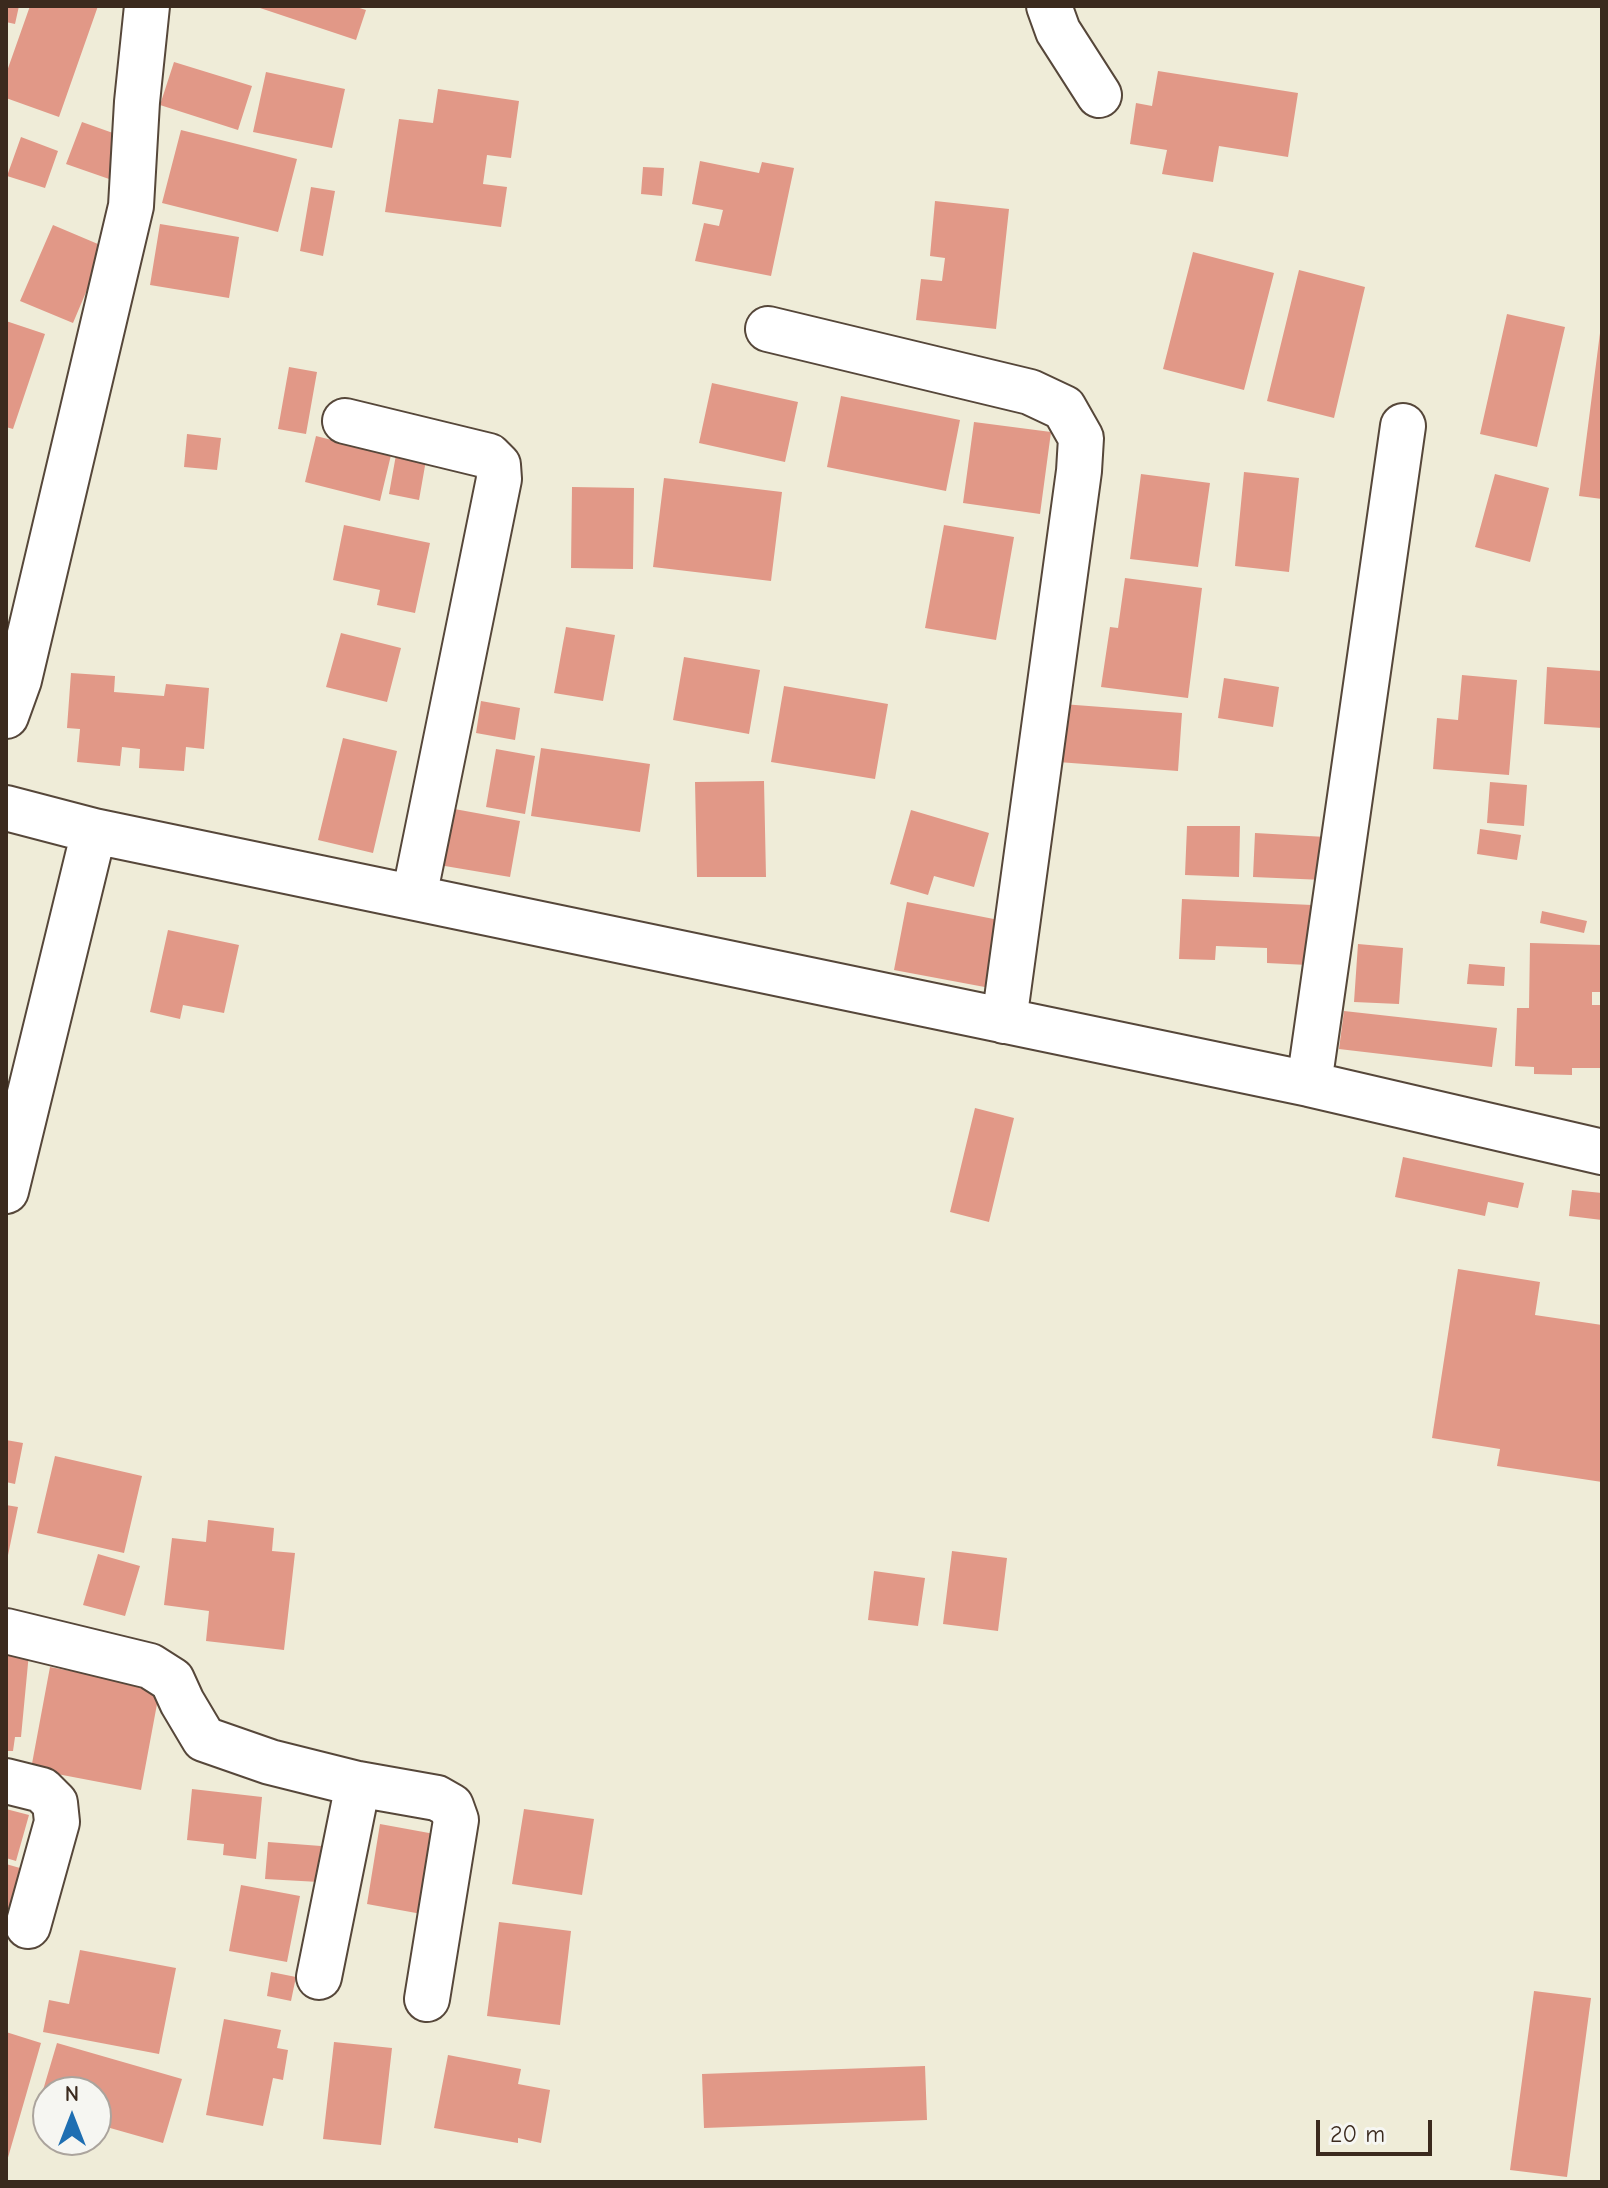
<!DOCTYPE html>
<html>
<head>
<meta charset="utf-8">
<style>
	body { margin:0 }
	#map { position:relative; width:1608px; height:2188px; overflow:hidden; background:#efecd8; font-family:"Comic Neue",sans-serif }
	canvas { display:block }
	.frame { position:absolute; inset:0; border:8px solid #3b2a1e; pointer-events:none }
	.north { position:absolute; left:32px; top:2076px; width:80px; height:80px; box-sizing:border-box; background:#f6f6f2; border:2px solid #aba49d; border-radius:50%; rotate:0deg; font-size:22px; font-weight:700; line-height:32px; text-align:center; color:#3b2a1e }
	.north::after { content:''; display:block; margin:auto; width:28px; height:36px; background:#1f6fb2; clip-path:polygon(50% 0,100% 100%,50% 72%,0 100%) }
	.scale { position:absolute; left:1316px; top:2120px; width:116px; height:36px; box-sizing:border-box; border:4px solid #3b2a1e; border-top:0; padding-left:10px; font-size:24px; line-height:28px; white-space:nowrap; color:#3b2a1e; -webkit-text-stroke:6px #f6f6f2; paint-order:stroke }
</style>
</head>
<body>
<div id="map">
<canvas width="1608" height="2188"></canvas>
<div class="frame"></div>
<div class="north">N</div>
<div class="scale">20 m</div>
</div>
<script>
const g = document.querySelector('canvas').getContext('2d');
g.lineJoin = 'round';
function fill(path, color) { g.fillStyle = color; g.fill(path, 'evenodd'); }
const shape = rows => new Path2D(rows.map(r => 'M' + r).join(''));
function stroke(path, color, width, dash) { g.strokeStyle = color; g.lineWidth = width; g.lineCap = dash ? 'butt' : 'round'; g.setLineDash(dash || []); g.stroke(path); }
const building = shape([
	[6,6,19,6,15,24,6,22],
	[30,6,98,6,59,117,6,98,6,74],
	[353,6,366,10,356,40,257,7],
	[174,62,252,86,238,130,160,105],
	[1158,71,1298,93,1288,157,1219,146,1213,182,1162,174,1167,150,1130,144,1136,103,1152,106],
	[266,72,345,89,332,148,253,132],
	[438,89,519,101,511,158,487,155,483,184,507,187,501,227,385,212,399,119,433,123],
	[82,122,127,138,112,180,66,164],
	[181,130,297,159,278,232,162,203],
	[21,137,58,151,45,188,7,176],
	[700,161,759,173,762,162,794,168,771,276,695,261,704,223,719,226,723,210,692,204],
	[643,167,664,168,662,196,641,194],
	[311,187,335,191,323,256,300,251],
	[935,201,1009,209,996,329,916,320,921,279,942,281,945,258,930,256],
	[160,224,239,237,229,298,150,285],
	[53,225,105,247,73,323,20,301],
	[1193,252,1274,273,1244,390,1163,369],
	[1299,270,1365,287,1334,418,1267,401],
	[1507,314,1565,327,1537,447,1480,434],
	[6,321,45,334,13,429,6,427],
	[1600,333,1602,334,1602,499,1579,496],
	[289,367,317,372,306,434,278,429],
	[712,383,798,402,785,462,699,443],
	[841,396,960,420,946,491,827,467],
	[974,422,1051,432,1040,514,963,503],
	[187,434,221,438,217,470,184,467],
	[316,436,391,455,380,501,305,482],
	[399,438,429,443,419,500,389,494],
	[1244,472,1299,478,1289,572,1235,566],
	[1141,474,1210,483,1198,567,1130,559],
	[1495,474,1549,488,1530,562,1475,547],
	[664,478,782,492,771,581,653,567],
	[572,487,634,488,633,569,571,568],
	[344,525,430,543,415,613,377,605,380,590,333,580],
	[944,525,1014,537,996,640,925,628],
	[1125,578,1202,588,1188,698,1101,687,1110,627,1118,628],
	[566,627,615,635,603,701,554,693],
	[341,633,401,648,387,702,326,687],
	[684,657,760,670,749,734,673,720],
	[1547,667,1602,671,1602,728,1544,724],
	[71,673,115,676,114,692,164,696,166,684,209,688,204,749,186,747,184,771,139,768,140,749,122,747,120,766,77,762,80,729,67,728],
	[1462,675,1517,680,1509,775,1433,769,1437,718,1458,720],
	[1224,678,1279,687,1273,727,1218,718],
	[784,686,888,704,875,779,771,762],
	[481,701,520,708,515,740,476,733],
	[1062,704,1182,713,1178,771,1058,762],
	[343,738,397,751,373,853,318,840],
	[541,748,650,764,640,832,531,816],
	[496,749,535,756,525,814,486,807],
	[764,781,766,877,697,877,695,782],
	[1490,782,1527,785,1524,826,1487,823],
	[449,808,520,821,510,877,439,865],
	[911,810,989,833,974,887,934,876,928,895,890,884],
	[1187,826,1240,826,1239,877,1185,875],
	[1480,829,1521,835,1517,860,1477,854],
	[1255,833,1326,837,1324,880,1253,877],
	[1182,899,1312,905,1308,965,1267,963,1267,948,1216,946,1215,960,1179,959],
	[907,902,1004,921,990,988,894,970],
	[1542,911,1587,921,1584,933,1540,923],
	[168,930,239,945,224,1013,183,1005,180,1019,150,1012],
	[1530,943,1602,945,1602,992,1592,992,1592,1005,1602,1005,1601,1068,1572,1068,1572,1075,1534,1074,1534,1067,1515,1066,1517,1008,1529,1008],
	[1358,944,1403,948,1399,1004,1354,1002],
	[1469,964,1505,967,1504,986,1467,984],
	[1344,1011,1497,1028,1492,1067,1339,1049],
	[975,1108,1014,1118,989,1222,950,1212],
	[1403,1157,1524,1183,1518,1208,1488,1202,1485,1216,1395,1197],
	[1572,1190,1602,1193,1602,1220,1569,1216],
	[1458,1269,1540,1282,1535,1315,1602,1325,1602,1482,1497,1466,1500,1449,1432,1438],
	[6,1440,23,1443,15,1484,6,1482],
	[55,1456,142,1476,124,1553,37,1533],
	[6,1505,18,1507,7,1560,6,1560],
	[208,1520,274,1528,272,1551,295,1553,284,1650,206,1641,209,1611,164,1605,172,1538,206,1542],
	[952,1551,1007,1558,998,1631,943,1624],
	[98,1554,140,1566,125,1616,83,1605],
	[874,1571,925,1578,918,1626,868,1620],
	[6,1650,29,1653,21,1737,15,1737,13,1751,6,1751],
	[50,1667,160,1688,141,1790,31,1769],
	[192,1789,262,1797,256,1859,223,1855,224,1844,187,1840],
	[6,1809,29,1815,16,1861,6,1858],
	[524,1809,594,1819,582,1895,512,1884],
	[380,1824,440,1835,427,1915,367,1904],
	[268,1842,321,1846,319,1882,265,1879],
	[6,1864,20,1868,7,1924,6,1923],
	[241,1885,300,1896,287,1962,229,1951],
	[499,1922,571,1931,560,2025,487,2016],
	[80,1950,176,1968,159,2054,43,2032,49,2000,69,2004],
	[271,1972,296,1977,291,2001,267,1996],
	[1534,1991,1591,1998,1567,2177,1510,2170],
	[224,2019,281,2030,277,2048,288,2050,283,2080,273,2078,263,2126,206,2115],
	[6,2032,41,2043,7,2161,6,2161],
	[334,2042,392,2048,381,2145,323,2139],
	[57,2043,182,2079,163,2143,96,2124,96,2092,48,2092,48,2110,38,2107],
	[448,2055,521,2069,518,2084,550,2090,541,2143,518,2138,518,2143,434,2128],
	[925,2066,927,2120,704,2128,702,2074]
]);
const minor = shape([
	[1049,6,1058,31,1099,95],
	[768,329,1030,392,1064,408,1081,438,1079,471,1004,1021],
	[345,421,489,456,498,465,499,479,414,897],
	[6,716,19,680,131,206,137,102,147,6],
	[6,808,94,831,1309,1084,1602,1152],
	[1309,1084,1403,426],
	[6,1191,94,831],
	[6,1631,150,1666,172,1680,182,1702,204,1739,270,1762,358,1784,437,1798,451,1806,456,1820,427,1999],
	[6,1781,42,1790,55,1803,57,1822,28,1926],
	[319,1977,358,1784]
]);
fill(building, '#e19887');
stroke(minor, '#56473a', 48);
stroke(minor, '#fff', 44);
</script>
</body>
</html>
